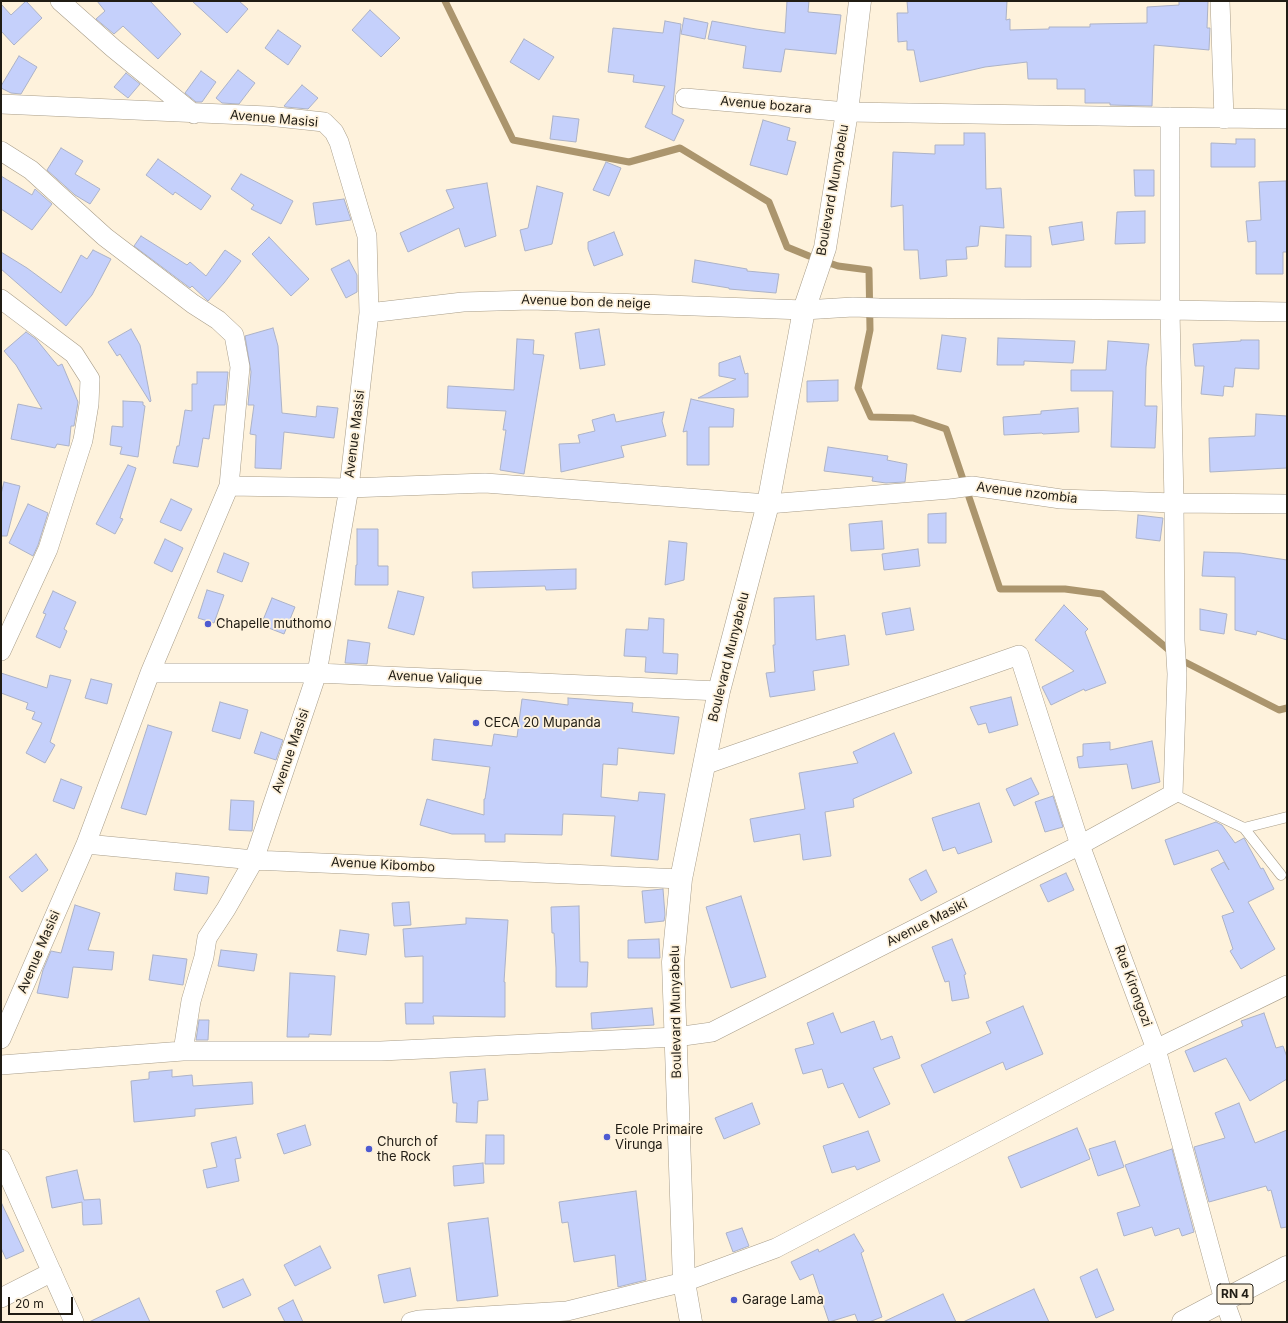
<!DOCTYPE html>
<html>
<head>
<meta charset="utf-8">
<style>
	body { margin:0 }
	#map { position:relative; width:1288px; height:1323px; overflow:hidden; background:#fef2dc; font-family:Inter,sans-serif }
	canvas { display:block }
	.frame { position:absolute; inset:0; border:2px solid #201c14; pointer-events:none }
	.scale { position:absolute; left:8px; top:1297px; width:65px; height:18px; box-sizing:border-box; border:2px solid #201c14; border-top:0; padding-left:5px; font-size:12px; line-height:14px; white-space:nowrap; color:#201c14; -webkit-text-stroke:3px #fef2dc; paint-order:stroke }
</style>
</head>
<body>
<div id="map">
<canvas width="1288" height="1323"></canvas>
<div class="frame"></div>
<div class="scale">20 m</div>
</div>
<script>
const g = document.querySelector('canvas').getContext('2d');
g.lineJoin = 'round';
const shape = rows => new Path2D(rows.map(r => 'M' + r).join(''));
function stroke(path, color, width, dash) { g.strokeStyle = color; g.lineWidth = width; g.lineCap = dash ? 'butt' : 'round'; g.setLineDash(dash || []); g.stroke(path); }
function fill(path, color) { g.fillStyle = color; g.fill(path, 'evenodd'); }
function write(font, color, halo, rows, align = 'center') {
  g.font = font + ' Inter,sans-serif'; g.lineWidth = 3.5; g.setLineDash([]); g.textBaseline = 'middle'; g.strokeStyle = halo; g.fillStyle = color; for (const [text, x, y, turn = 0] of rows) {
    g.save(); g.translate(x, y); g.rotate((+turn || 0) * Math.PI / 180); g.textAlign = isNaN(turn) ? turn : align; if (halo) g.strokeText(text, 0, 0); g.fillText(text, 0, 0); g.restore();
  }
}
const stream = shape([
	[445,1,513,140,629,162,680,148,769,202,787,247,809,256,838,266,869,270,870,330,858,388,871,417,913,418,946,429,1000,589,1065,589,1102,594,1181,660,1279,710,1287,708]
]);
const building = shape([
	[26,1,42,18,14,45,1,31,1,4,11,15,26,1],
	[97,1,150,1,181,34,158,59,123,26,114,34,96,19,105,11,97,1],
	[192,1,239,1,248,9,227,33,192,1],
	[787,1,809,1,808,12,841,15,836,54,785,49,781,72,743,68,746,46,708,39,712,21,756,29,785,33,787,1],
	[907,1,1007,1,1006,20,1010,19,1010,30,1049,29,1049,27,1090,27,1090,24,1147,23,1147,7,1179,5,1179,1,1208,1,1207,28,1210,28,1209,50,1154,45,1152,106,1110,105,1110,103,1085,103,1085,89,1057,89,1057,79,1028,79,1027,62,985,67,920,82,914,50,907,50,907,41,898,42,897,13,908,13,907,1],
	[370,10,400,38,381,57,352,30,370,10],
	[684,18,708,23,705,39,681,34,684,18],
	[665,21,681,24,672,114,684,120,674,141,645,127,665,86,633,82,634,75,608,72,613,28,663,33,665,21],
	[278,30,301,46,288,65,265,48,278,30],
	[524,39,554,57,539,80,510,62,524,39],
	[19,56,37,67,21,94,11,93,1,88,1,86,19,56],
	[238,70,255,83,239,104,222,103,216,98,238,70],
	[201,71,216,82,202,102,196,102,185,93,201,71],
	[126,73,140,84,128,98,114,87,126,73],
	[302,85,318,98,308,109,286,107,284,106,302,85],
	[553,116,579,119,576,142,550,139,553,116],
	[763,120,790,128,787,140,796,142,787,175,750,165,763,120],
	[964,133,985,133,986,189,1001,188,1004,228,980,226,978,246,966,247,967,259,946,260,947,276,920,279,918,250,904,250,903,205,891,207,893,152,935,154,935,145,964,145,964,133],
	[1236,139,1255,139,1255,167,1211,167,1211,143,1236,144,1236,139],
	[61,148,83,161,75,174,100,189,90,204,75,195,47,170,61,148],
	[158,159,211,196,201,210,175,192,173,195,146,175,158,159],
	[606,162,621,168,609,196,593,190,606,162],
	[1134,170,1154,170,1154,196,1135,196,1134,170],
	[241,174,293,201,281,224,251,209,254,205,231,189,241,174],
	[1,176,32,195,35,189,52,204,32,230,1,209,1,176],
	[1286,181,1287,252,1283,252,1283,274,1256,274,1256,241,1248,242,1246,221,1261,220,1259,182,1286,181],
	[487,183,496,236,465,247,459,228,408,252,400,233,454,208,446,190,487,183],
	[537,186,563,193,552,244,525,251,520,230,528,228,537,186],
	[344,199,351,220,316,225,313,203,344,199],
	[1145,211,1145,243,1115,244,1117,212,1145,211],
	[1082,222,1084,240,1052,245,1049,227,1082,222],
	[614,232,623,255,594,266,588,249,588,242,614,232],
	[1006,235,1031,236,1031,267,1005,267,1006,235],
	[141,236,187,265,190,262,206,276,225,250,241,261,224,283,208,301,192,286,190,288,134,246,141,236],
	[269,237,309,279,291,296,252,254,269,237],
	[93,250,111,259,92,295,66,326,1,269,1,252,27,268,61,293,81,255,87,259,93,250],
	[349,260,357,275,357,292,346,298,331,269,349,260],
	[695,260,747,269,747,271,779,274,776,293,729,289,729,288,692,282,695,260],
	[273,328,278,346,282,413,316,417,317,406,338,408,334,438,284,432,281,469,255,468,256,435,250,434,254,405,248,405,251,372,245,336,273,328],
	[131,329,140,345,151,401,150,402,120,354,117,356,108,342,131,329],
	[599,329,605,365,580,369,575,333,599,329],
	[26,332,36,339,58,366,62,364,78,402,74,426,71,426,69,446,57,444,55,448,11,439,18,404,42,409,16,365,4,351,26,332],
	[942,335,966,338,961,372,937,369,942,335],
	[998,338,1075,341,1073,363,1024,361,1024,365,997,365,998,338],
	[517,339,534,340,533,354,544,355,524,474,500,470,506,430,503,430,506,411,447,408,448,386,514,390,517,339],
	[1241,340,1259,340,1259,369,1235,368,1233,387,1224,386,1223,396,1201,394,1204,366,1195,366,1193,344,1241,341,1241,340],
	[1108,341,1149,344,1146,367,1145,406,1157,406,1155,448,1111,447,1113,391,1071,391,1071,370,1106,370,1108,341],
	[740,356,745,374,748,373,748,397,698,398,736,379,719,376,719,363,740,356],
	[197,372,228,372,225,405,214,405,209,439,203,438,198,467,173,463,177,446,179,446,185,410,192,411,192,384,197,384,197,372],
	[838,380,838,401,807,402,807,381,838,380],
	[691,399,734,409,733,427,709,427,709,465,687,465,687,431,683,432,691,399],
	[123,401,143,402,143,405,145,406,138,457,120,454,122,447,110,445,112,426,123,427,123,401],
	[1078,408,1079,432,1043,434,1042,433,1004,435,1003,417,1041,414,1041,411,1078,408],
	[664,412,662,421,666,436,621,446,624,457,561,472,559,444,580,443,578,435,595,431,592,420,614,414,616,422,664,412],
	[1256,414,1287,416,1287,468,1210,472,1209,438,1255,436,1256,414],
	[828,447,888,456,887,460,907,464,905,482,886,483,872,481,873,477,824,471,828,447],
	[128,465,136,468,120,518,123,519,115,534,96,524,128,465],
	[4,482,20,486,7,536,1,536,1,494,4,482],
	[171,499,192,509,181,531,160,522,171,499],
	[28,504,48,513,38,545,33,556,9,543,28,504],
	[946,513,946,543,928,543,928,514,946,513],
	[1138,515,1163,518,1160,541,1136,538,1138,515],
	[882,521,884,549,851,551,849,524,882,521],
	[357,529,378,529,378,566,388,566,388,585,355,585,356,565,357,565,357,529],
	[165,539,183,548,172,572,154,563,165,539],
	[669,541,687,543,684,580,665,585,669,541],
	[918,549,920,566,884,570,882,554,918,549],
	[1204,552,1240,553,1287,560,1287,640,1257,631,1256,635,1235,630,1235,577,1202,576,1204,552],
	[224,553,249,563,242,582,217,572,224,553],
	[576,569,576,589,546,590,545,586,473,588,472,572,576,569],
	[207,590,224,595,214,623,198,618,207,590],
	[53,591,76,602,64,629,67,631,60,648,36,637,46,614,43,613,53,591],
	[398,591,424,597,414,635,388,628,398,591],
	[814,596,816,640,845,635,849,665,813,671,815,690,770,697,766,673,775,672,773,645,775,645,774,598,814,596],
	[272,598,295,607,284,634,261,625,272,598],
	[1064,605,1088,629,1085,632,1106,683,1085,691,1084,689,1051,705,1042,687,1074,671,1035,640,1064,605],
	[910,608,914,630,886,635,882,613,910,608],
	[1200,609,1227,614,1224,634,1200,630,1200,609],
	[649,618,664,619,663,653,678,654,677,674,645,672,646,657,624,656,626,629,648,630,649,618],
	[348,640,370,643,367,664,345,663,348,640],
	[1,673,47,688,50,675,71,680,50,742,55,745,45,763,26,753,42,723,32,719,35,712,26,709,28,703,1,693,1,673],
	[91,679,112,684,107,704,85,698,91,679],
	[1011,697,1018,725,989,733,986,723,978,725,970,707,1011,697],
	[568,698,633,703,632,712,679,717,674,754,618,748,617,765,603,764,601,797,638,801,639,792,665,794,658,860,611,856,615,816,563,814,562,835,505,834,505,842,485,842,485,834,452,834,420,825,427,799,484,815,484,799,485,799,490,767,432,760,434,739,492,746,494,734,517,737,522,699,568,705,568,698],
	[220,702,248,710,240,739,212,731,220,702],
	[148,725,172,732,146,815,121,808,148,725],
	[261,732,283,740,276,760,254,753,261,732],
	[894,733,912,773,853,799,854,807,825,812,831,856,803,860,800,834,754,842,750,819,805,809,799,773,858,763,853,752,894,733],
	[1152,741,1160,782,1132,789,1127,764,1079,768,1077,757,1083,756,1083,744,1110,742,1110,750,1152,741],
	[1031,778,1039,794,1014,806,1006,789,1031,778],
	[61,779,82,787,74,809,53,801,61,779],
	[1053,796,1063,827,1045,832,1035,802,1053,796],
	[231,800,254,801,252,831,229,830,231,800],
	[979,803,992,842,958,854,955,847,943,851,932,818,979,803],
	[1216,822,1222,825,1235,843,1244,838,1261,869,1263,868,1274,889,1248,902,1275,949,1241,969,1230,951,1233,949,1222,916,1234,912,1211,869,1224,862,1229,870,1218,850,1174,865,1165,840,1216,822],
	[36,854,48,870,22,892,9,877,36,854],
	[926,870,937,892,921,901,909,879,926,870],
	[176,873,209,877,207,894,174,890,176,873],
	[1066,873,1074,890,1048,902,1040,885,1066,873],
	[663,889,665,915,664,921,645,923,642,891,663,889],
	[741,896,766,977,731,988,706,907,741,896],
	[409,902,411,925,394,926,392,903,409,902],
	[75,905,100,913,88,950,114,952,112,970,73,967,68,998,37,993,43,970,51,951,61,953,75,905],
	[579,906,580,962,588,962,587,987,556,987,556,968,554,933,552,933,551,907,579,906],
	[466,918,508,920,504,982,505,982,505,1017,433,1016,434,1024,406,1024,405,1003,423,1003,423,956,405,957,403,929,466,924,466,918],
	[340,930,369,934,366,955,337,951,340,930],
	[659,939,660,958,628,958,628,940,659,939],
	[952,939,966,974,964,975,969,998,952,1001,949,981,945,982,932,947,952,939],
	[221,950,257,954,254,971,218,966,221,950],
	[153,955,187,959,183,985,149,980,153,955],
	[290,973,335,976,331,1035,309,1034,309,1037,287,1037,290,973],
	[1023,1006,1043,1054,1006,1070,1003,1062,934,1093,921,1065,991,1033,986,1022,1023,1006],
	[652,1008,654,1025,592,1029,591,1013,652,1008],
	[833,1013,841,1033,874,1021,881,1040,892,1036,900,1058,873,1068,890,1104,859,1118,843,1083,828,1088,822,1069,803,1074,795,1049,814,1044,807,1023,833,1013],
	[1264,1013,1276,1048,1283,1046,1287,1057,1287,1079,1250,1101,1226,1058,1194,1072,1185,1051,1243,1026,1241,1021,1264,1013],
	[199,1020,209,1020,208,1040,196,1040,199,1020],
	[485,1069,488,1100,478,1101,477,1123,456,1122,457,1103,453,1103,450,1072,485,1069],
	[172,1070,172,1077,192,1075,193,1086,252,1082,253,1104,195,1109,195,1116,134,1122,131,1081,149,1079,149,1072,172,1070],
	[752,1103,760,1124,724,1139,715,1118,752,1103],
	[1239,1103,1255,1143,1287,1130,1287,1227,1281,1228,1271,1190,1268,1191,1266,1186,1209,1202,1194,1147,1225,1138,1215,1113,1239,1103],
	[305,1125,311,1145,284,1154,277,1134,305,1125],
	[1077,1128,1090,1159,1021,1188,1008,1157,1077,1128],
	[868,1131,880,1161,857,1170,855,1166,832,1173,823,1146,868,1131],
	[486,1135,504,1135,504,1164,485,1164,486,1135],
	[236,1137,241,1158,235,1159,239,1181,207,1188,203,1170,217,1167,211,1143,236,1137],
	[1115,1141,1124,1167,1098,1176,1089,1149,1115,1141],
	[1172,1149,1194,1232,1182,1236,1179,1228,1155,1236,1152,1227,1124,1236,1117,1213,1140,1206,1125,1165,1172,1149],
	[483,1163,484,1183,454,1186,453,1166,483,1163],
	[77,1170,84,1200,100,1199,102,1224,83,1225,82,1202,52,1208,46,1177,77,1170],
	[636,1191,646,1280,618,1287,615,1255,574,1262,568,1222,562,1223,559,1202,636,1191],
	[1,1202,24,1251,6,1259,1,1248,1,1202],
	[488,1218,498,1296,457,1301,448,1223,488,1218],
	[742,1228,749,1246,733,1252,726,1233,742,1228],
	[854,1234,864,1251,861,1253,882,1317,869,1322,858,1322,855,1314,829,1322,813,1274,800,1280,791,1262,818,1249,819,1252,854,1234],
	[320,1246,331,1268,295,1286,284,1265,320,1246],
	[410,1268,416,1296,384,1303,378,1275,410,1268],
	[1097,1269,1114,1310,1096,1318,1080,1277,1097,1269],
	[243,1279,251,1295,223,1308,216,1291,243,1279],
	[1034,1289,1049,1322,963,1322,1034,1289],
	[943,1294,956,1322,883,1322,943,1294],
	[139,1298,150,1322,89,1322,139,1298],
	[293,1300,303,1322,285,1322,278,1308,293,1300]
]);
const lane = shape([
	[1173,794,1244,828,1281,875],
	[1244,828,1287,817]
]);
const street = shape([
	[60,1,113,48,194,114],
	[1220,1,1224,119],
	[685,98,847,112,1287,119],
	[1,104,268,116,324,122,334,132,339,142,367,236,369,313,349,488,317,673,254,860,226,909,207,938,204,957,191,1001,183,1051],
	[1,151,31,170,105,237,193,304,218,320,234,335,240,367,229,486,150,673,86,844,1,1039],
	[1,299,74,354,90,379,89,404,83,440,48,549,1,651],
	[369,313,463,302,531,300,804,310,853,307,879,308,1170,310,1287,312],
	[229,486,349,488,485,483,768,504,950,489,972,486,1061,499,1174,503,1287,504],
	[150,673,317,673,719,691],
	[704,765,1019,655,1080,845,1156,1049,1224,1300,1232,1322],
	[86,844,254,860,681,879],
	[1,1065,183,1051,381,1051,676,1037,712,1032,1080,845,1173,794,1177,674,1175,641,1174,503,1170,310,1170,117],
	[1,1159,74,1322],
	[1,1298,52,1272],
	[411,1322,419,1320,567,1311,684,1282,776,1248,1156,1049,1287,985]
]);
const secondary = shape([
	[691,1322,684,1282,673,962,681,879,719,691,768,504,804,310,825,248,847,112,860,1]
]);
const highway = shape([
	[1183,1322,1287,1267]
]);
const markers = [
	[208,624,4,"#4e5bd1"],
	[476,723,4,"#4e5bd1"],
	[607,1137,4,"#4e5bd1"],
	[369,1149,4,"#4e5bd1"],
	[734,1300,4,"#4e5bd1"]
];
const shields = [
	[1235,1294,36]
];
const shieldNames = [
	["RN 4",1235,1294]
];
const streetNames = [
	["Avenue bozara",766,105,5],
	["Avenue Masisi",274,119,5],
	["Boulevard Munyabelu",833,190,-80],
	["Avenue bon de neige",586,302,2],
	["Avenue Masisi",355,434,-83],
	["Avenue nzombia",1027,493,7],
	["Boulevard Munyabelu",729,657,-76],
	["Avenue Valique",435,678,3],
	["Avenue Masisi",291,751,-71],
	["Avenue Kibombo",383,865,3],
	["Avenue Masiki",927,923,-27],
	["Avenue Masisi",39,952,-67],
	["Rue Kirongozi",1133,986,70],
	["Boulevard Munyabelu",676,1012,-91]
];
const poiNames = [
	["Chapelle muthomo",216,624],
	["CECA 20 Mupanda",484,723],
	["Ecole Primaire",615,1130],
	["Virunga",615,1145],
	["Church of",377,1142],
	["the Rock",377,1157],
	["Garage Lama",742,1300]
];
stroke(stream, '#ab956d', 7);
fill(building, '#c5d0fb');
stroke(building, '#acb2c7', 1);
stroke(lane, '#a89d89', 11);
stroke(street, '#a89d89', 20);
stroke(secondary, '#a89d89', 23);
stroke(highway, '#a89d89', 23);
stroke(lane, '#fff', 10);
stroke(street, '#fff', 19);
stroke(secondary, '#fff', 22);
stroke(highway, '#fff', 22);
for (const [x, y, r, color] of markers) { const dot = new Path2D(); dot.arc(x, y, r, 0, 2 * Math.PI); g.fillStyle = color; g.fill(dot); stroke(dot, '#fef2dc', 1.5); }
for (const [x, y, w] of shields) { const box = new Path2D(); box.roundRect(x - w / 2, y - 10, w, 20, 3); g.fillStyle = '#fef2dc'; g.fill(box); stroke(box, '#201c14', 1); }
write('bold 12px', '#201c14', null, shieldNames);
write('13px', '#201c14', '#fef2dc', streetNames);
write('13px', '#201c14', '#fef2dc', poiNames, 'left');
</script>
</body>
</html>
